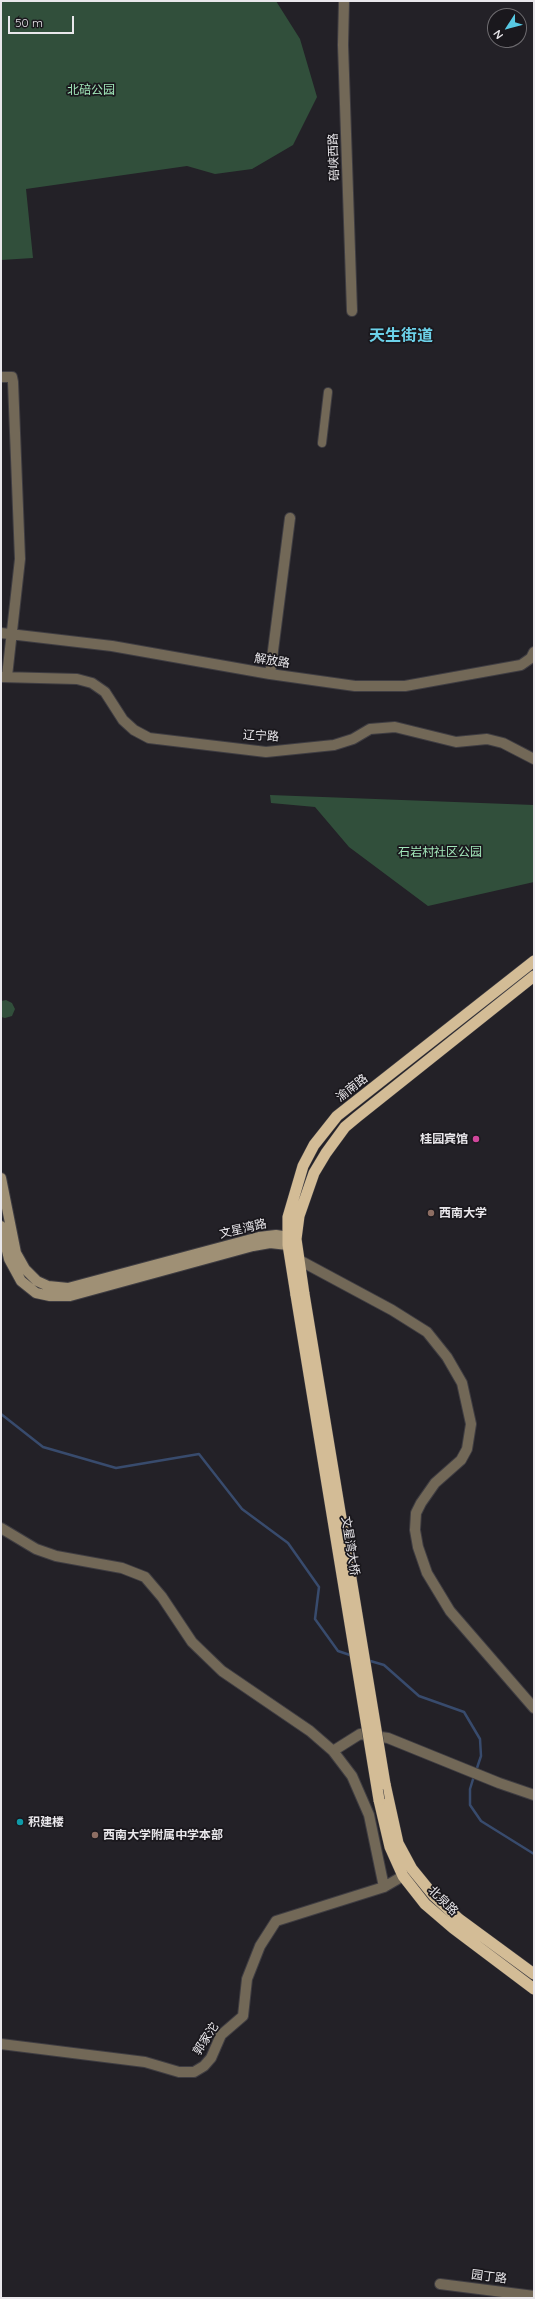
<!DOCTYPE html>
<html>
<head>
<meta charset="utf-8">
<style>
	body { margin:0 }
	#map { position:relative; width:535px; height:2299px; overflow:hidden; background:#232127; font-family:Quicksand,sans-serif }
	canvas { display:block }
	.frame { position:absolute; inset:0; border:2px solid #e9e7eb; pointer-events:none }
	.north { position:absolute; left:487px; top:8px; width:40px; height:40px; box-sizing:border-box; background:#1a181d; border:1px solid #6d6b6f; border-radius:50%; rotate:234deg; font-size:11px; font-weight:700; line-height:16px; text-align:center; color:#e9e7eb }
	.north::after { content:''; display:block; margin:auto; width:14px; height:18px; background:#57c9e3; clip-path:polygon(50% 0,100% 100%,50% 72%,0 100%) }
	.scale { position:absolute; left:8px; top:16px; width:66px; height:18px; box-sizing:border-box; border:2px solid #e9e7eb; border-top:0; padding-left:5px; font-size:12px; line-height:14px; white-space:nowrap; color:#e9e7eb; -webkit-text-stroke:3px #1a181d; paint-order:stroke }
</style>
</head>
<body>
<div id="map">
<canvas width="535" height="2299"></canvas>
<div class="frame"></div>
<div class="north">N</div>
<div class="scale">50 m</div>
</div>
<script>
const g = document.querySelector('canvas').getContext('2d');
g.lineJoin = 'round';
function fill(path, color) { g.fillStyle = color; g.fill(path, 'evenodd'); }
const shape = rows => new Path2D(rows.map(r => 'M' + r).join(''));
function stroke(path, color, width, dash) { g.strokeStyle = color; g.lineWidth = width; g.lineCap = dash ? 'butt' : 'round'; g.setLineDash(dash || []); g.stroke(path); }
function write(font, color, halo, rows, align = 'center') {
  g.font = font + ' Quicksand,"Noto Sans SC",sans-serif'; g.lineWidth = 3.5; g.setLineDash([]); g.textBaseline = 'middle'; g.strokeStyle = halo; g.fillStyle = color; for (const [text, x, y, turn = 0] of rows) {
    g.save(); g.translate(x, y); g.rotate((+turn || 0) * Math.PI / 180); g.textAlign = isNaN(turn) ? turn : align; if (halo) g.strokeText(text, 0, 0); g.fillText(text, 0, 0); g.restore();
  }
}
const green = shape([
	[1,1,276,1,300,39,317,97,293,145,252,169,215,174,187,166,26,189,33,258,1,260],
	[270,795,534,805,534,882,428,906,349,847,315,807,271,803],
	[6,1000,12,1003,15,1009,12,1016,5,1018,1,1017,1,1001]
]);
const stream = shape([
	[1,1414,43,1447,116,1468,199,1454,242,1509,288,1543,319,1587,315,1619,338,1651,353,1656],
	[367,1660,384,1665,419,1696,464,1712,480,1739,481,1756,476,1771],
	[474,1776,470,1789,470,1805,481,1821,534,1854]
]);
const pedestrian = shape([
	[322,443,328,392]
]);
const minor = shape([
	[344,1,343,45,352,311],
	[1,377,12,377,13,382,20,559,7,676],
	[1,633,112,646,270,674,355,686,405,686,521,665,531,658,534,652],
	[270,674,290,518],
	[1,677,77,679,92,683,105,692,123,720,134,730,149,738,266,752,334,745,353,739,370,729,395,727,456,742,487,739,503,743,534,759],
	[299,1260,392,1310,427,1332,447,1357,462,1383,471,1424,467,1449,461,1460,435,1483,421,1503,416,1513,415,1530,418,1547,427,1573,450,1611,534,1708],
	[1,1528,36,1549,56,1556,122,1568,145,1577,162,1597,192,1642,222,1671,310,1731,333,1751,352,1776,369,1815,384,1887],
	[333,1751,360,1734,388,1738,499,1783,534,1795],
	[1,2044,145,2062,179,2072,194,2072,204,2066,211,2058,221,2035,243,2016,247,1979,260,1946,276,1921,384,1887,403,1876],
	[440,2284,534,2296]
]);
const secondary = shape([
	[1,1178,16,1253,25,1269,37,1281,48,1286,68,1288,259,1237,276,1235,295,1238],
	[1,1226,9,1259,21,1281,36,1293,50,1296,70,1296,253,1246,270,1243,288,1245,293,1241]
]);
const trunk = shape([
	[304,1294,296,1239,299,1216,314,1173,326,1153,345,1127,357,1117,534,976],
	[296,1295,288,1245,288,1217,303,1166,314,1145,337,1116,534,961],
	[385,1784,398,1843,412,1869,434,1896,459,1919,534,1974],
	[379,1800,390,1847,403,1876,425,1904,453,1928,534,1989]
]);
const trunkBridge = shape([
	[304,1294,385,1784],
	[296,1295,379,1800]
]);
const markers = [
	[476,1139,4,"#d1479c"],
	[431,1213,4,"#8d6e63"],
	[20,1822,4,"#0f9aa8"],
	[95,1835,4,"#8d6e63"]
];
const parkNames = [
	["北碚公园",91,90],
	["石岩村社区公园",440,852]
];
const streetNames = [
	["碚峡西路",334,157,-92],
	["解放路",272,661,9],
	["辽宁路",261,736,3],
	["渝南路",352,1088,-38],
	["文星湾路",243,1229,-13],
	["文星湾大桥",350,1546,81],
	["北泉路",443,1901,44],
	["郭家沱",206,2039,-57],
	["园丁路",489,2277,7]
];
const poiNames = [
	["桂园宾馆",468,1139,"right"],
	["西南大学",439,1213],
	["积建楼",28,1822],
	["西南大学附属中学本部",103,1835]
];
const districtNames = [
	["天生街道",401,336]
];
fill(green, '#314f3b');
stroke(stream, '#384b6d', 2.5);
stroke(pedestrian, '#3f3d42', 10);
stroke(minor, '#3f3d42', 12);
stroke(secondary, '#3f3d42', 12);
stroke(trunk, '#3f3d42', 12);
stroke(pedestrian, '#726857', 8);
stroke(minor, '#726857', 10);
stroke(secondary, '#9f9075', 10);
stroke(trunk, '#d3bc96', 11);
stroke(trunkBridge, '#3f3d42', 12, []);
stroke(trunkBridge, '#d3bc96', 11);
for (const [x, y, r, color] of markers) { const dot = new Path2D(); dot.arc(x, y, r, 0, 2 * Math.PI); g.fillStyle = color; g.fill(dot); stroke(dot, '#1a181d', 1.5); }
write('12px', '#a2e7ba', '#1a181d', parkNames);
write('12px', '#e9e7eb', '#1a181d', streetNames);
write('bold 12px', '#e9e7eb', '#1a181d', poiNames, 'left');
write('bold 16px', '#6cd1e9', '#1a181d', districtNames);
</script>
</body>
</html>
